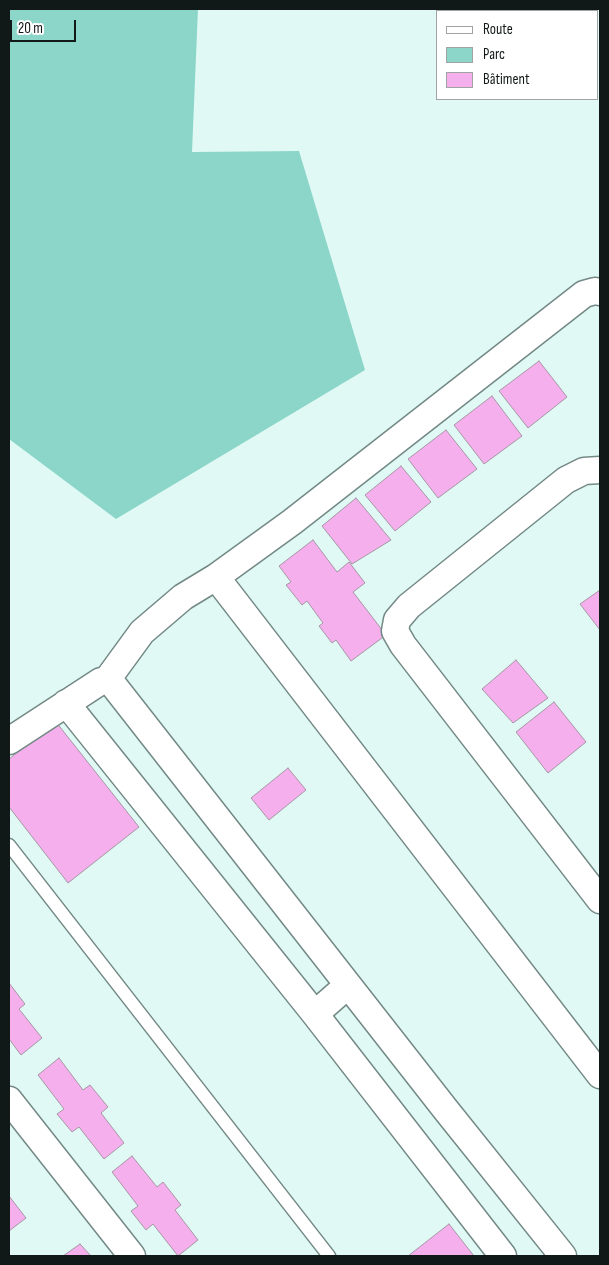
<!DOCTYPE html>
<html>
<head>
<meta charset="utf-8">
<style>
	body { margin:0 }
	#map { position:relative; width:609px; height:1265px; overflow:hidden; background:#e1f9f5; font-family:"Sofia Sans Condensed",sans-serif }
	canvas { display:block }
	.frame { position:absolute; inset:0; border:10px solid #111918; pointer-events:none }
	.legend { position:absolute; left:436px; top:10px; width:162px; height:90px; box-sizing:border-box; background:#fff; border:1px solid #a0a3a3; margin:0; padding:6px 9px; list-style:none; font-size:15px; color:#111918 }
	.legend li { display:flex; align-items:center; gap:10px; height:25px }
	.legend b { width:25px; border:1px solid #a0a3a3 }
	.scale { position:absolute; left:10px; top:20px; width:66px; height:22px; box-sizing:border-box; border:2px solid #111918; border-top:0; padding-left:6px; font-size:15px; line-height:18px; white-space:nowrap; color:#111918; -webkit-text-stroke:4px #fff; paint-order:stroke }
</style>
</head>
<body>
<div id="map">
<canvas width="609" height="1265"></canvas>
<div class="frame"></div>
<ul class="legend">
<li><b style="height:6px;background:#fff"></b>Route</li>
<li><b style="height:14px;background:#8cd6c9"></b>Parc</li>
<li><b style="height:14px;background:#f4afec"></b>Bâtiment</li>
</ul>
<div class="scale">20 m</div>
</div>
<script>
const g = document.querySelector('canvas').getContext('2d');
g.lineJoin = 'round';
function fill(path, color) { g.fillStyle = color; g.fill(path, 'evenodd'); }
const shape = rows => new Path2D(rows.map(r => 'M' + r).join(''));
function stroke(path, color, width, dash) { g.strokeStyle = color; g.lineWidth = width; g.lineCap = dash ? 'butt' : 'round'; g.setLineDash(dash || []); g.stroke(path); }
const green = shape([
	[9,9,198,9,192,152,299,151,365,370,116,519,9,439]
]);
const building = shape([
	[539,361,567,397,528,428,499,391,539,361],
	[492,396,522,436,484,464,454,425,492,396],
	[446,430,477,469,438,498,408,459,446,430],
	[401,466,431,502,395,531,365,495,401,466],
	[356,498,391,540,352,564,322,526,356,498],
	[313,540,337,572,349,562,365,583,353,592,386,635,351,661,336,640,332,643,319,626,323,623,307,601,302,605,286,585,291,582,279,566,313,540],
	[600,590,600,630,580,604,600,590],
	[516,660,548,698,513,723,482,689,516,660],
	[554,702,586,742,548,773,516,732,554,702],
	[56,722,139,827,68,883,9,807,9,759,56,722],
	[288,768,306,790,269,820,251,798,288,768],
	[9,983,25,1004,19,1009,42,1038,21,1055,9,1039,9,983],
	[59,1058,83,1090,90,1085,108,1107,101,1113,124,1143,104,1159,79,1127,72,1132,57,1114,64,1109,38,1075,59,1058],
	[132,1156,157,1187,163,1182,181,1205,175,1210,198,1240,178,1256,153,1224,146,1230,131,1211,138,1206,112,1172,132,1156],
	[9,1196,26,1218,9,1231,9,1196],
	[449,1224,474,1256,408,1256,449,1224],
	[80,1244,91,1256,63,1256,80,1244]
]);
const service = shape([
	[9,845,329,1256]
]);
const minor = shape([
	[600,470,584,471,566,480,409,606,397,620,395,631,403,645,600,900],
	[216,577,292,522,584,294,595,291,600,292],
	[107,680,142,632,183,597,216,577,600,1075],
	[66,703,315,1014,503,1256],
	[9,741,101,681,107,680,111,682,446,1110,563,1256],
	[315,1014,348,985],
	[9,1100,132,1256]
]);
fill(green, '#8cd6c9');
fill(building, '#f4afec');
stroke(building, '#a596a3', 1);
stroke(service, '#738985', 15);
stroke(minor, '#738985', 29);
stroke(service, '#fff', 12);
stroke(minor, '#fff', 26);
</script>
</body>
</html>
